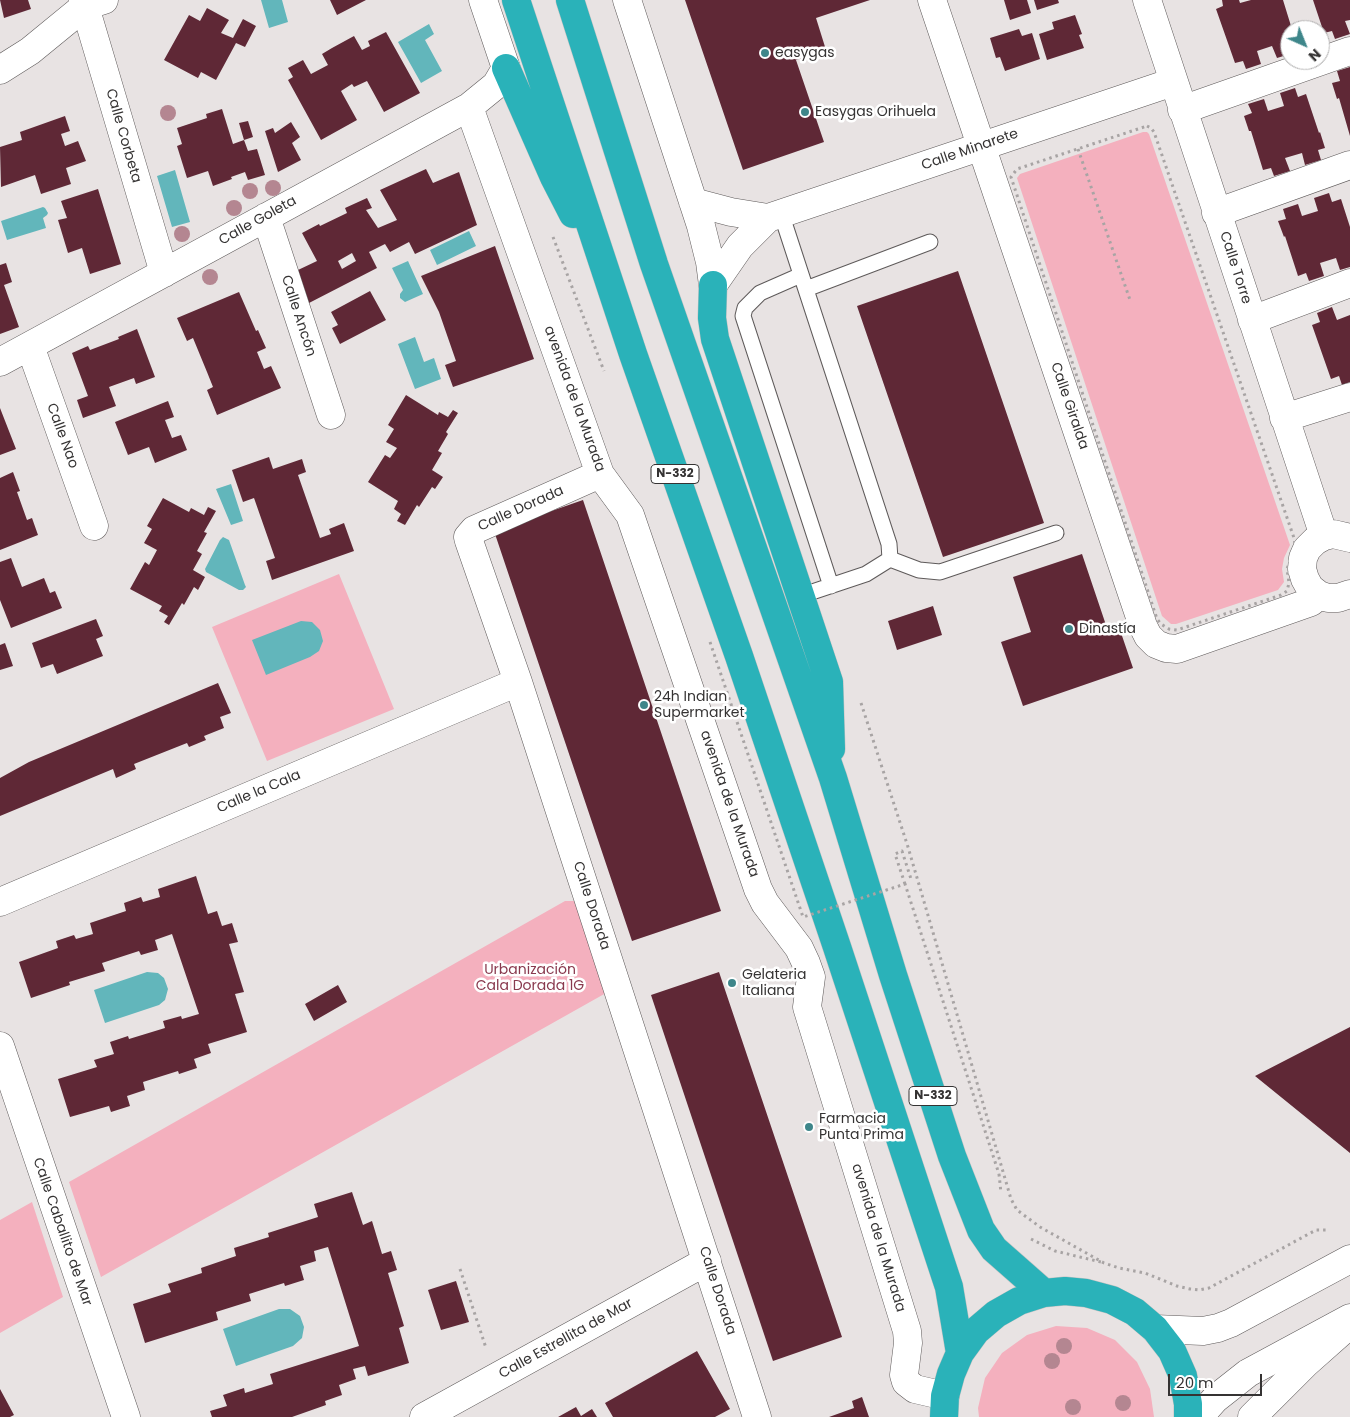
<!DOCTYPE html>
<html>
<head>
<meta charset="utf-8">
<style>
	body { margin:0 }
	#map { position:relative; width:1350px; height:1417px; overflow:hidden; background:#e8e3e3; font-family:Poppins,sans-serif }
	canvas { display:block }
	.north { position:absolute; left:1280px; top:20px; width:50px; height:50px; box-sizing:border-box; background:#fff; border:1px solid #aeadad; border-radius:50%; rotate:136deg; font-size:14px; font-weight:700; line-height:20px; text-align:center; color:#353333 }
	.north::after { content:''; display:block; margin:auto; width:18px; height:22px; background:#3e868a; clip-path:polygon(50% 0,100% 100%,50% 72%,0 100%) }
	.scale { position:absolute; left:1168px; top:1374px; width:94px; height:22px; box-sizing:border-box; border:2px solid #353333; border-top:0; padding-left:6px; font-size:15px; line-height:18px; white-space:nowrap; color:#353333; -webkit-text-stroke:4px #fff; paint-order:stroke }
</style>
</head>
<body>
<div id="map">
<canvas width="1350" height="1417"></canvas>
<div class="north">N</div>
<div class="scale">20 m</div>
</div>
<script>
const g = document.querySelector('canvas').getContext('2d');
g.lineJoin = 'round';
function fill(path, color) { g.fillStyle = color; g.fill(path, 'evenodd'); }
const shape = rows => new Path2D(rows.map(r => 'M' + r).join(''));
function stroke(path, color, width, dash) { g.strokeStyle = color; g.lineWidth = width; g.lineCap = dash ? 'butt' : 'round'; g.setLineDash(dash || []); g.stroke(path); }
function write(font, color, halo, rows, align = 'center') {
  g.font = font + ' Poppins,sans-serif'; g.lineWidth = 5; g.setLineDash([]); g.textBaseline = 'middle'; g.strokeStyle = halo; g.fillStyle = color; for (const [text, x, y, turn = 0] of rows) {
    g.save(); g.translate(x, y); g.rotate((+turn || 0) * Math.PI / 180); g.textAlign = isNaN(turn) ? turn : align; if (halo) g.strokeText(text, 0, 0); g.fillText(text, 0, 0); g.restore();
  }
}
const green = shape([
	[1143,132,1147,132,1149,134,1290,545,1284,558,1282,569,1284,582,1278,590,1176,624,1171,624,1162,616,1017,178,1020,174],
	[339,574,394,709,267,761,212,627],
	[565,901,575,901,606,993,101,1277,69,1182],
	[32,1202,63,1297,0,1333,0,1220],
	[1056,1326,1087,1328,1115,1340,1137,1362,1150,1389,1154,1417,979,1417,978,1408,985,1378,1002,1353,1027,1335]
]);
const water = shape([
	[261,0,282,0,288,22,269,28],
	[429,24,434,34,425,40,442,71,421,83,398,42],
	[175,170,190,222,172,227,157,176],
	[43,207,45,208,48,213,47,215,43,218,46,228,7,240,1,221],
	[469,231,476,246,437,265,430,250],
	[408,261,423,294,405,302,400,298,400,294,403,290,392,268],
	[415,337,424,362,434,358,441,379,415,389,398,344],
	[231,484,243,521,231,525,216,489],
	[223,537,229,540,245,585,246,587,243,590,239,590,206,572,205,569,220,540],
	[301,621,312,622,320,630,323,641,319,651,310,657,266,675,252,640],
	[147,972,158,973,164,978,168,989,165,1000,159,1005,105,1023,94,990],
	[279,1309,290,1309,300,1316,304,1327,302,1338,293,1346,236,1366,223,1329]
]);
const building = shape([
	[0,0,28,0,31,9,4,18],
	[330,0,366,0,337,15],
	[685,0,870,0,816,18,826,50,796,60,824,142,743,170],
	[1004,0,1027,0,1031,13,1010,20],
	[1034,0,1058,0,1059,3,1037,10],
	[1222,0,1239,0,1240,3,1251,0,1283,0,1291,26,1292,25,1293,30,1290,30,1290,54,1277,58,1272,46,1257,51,1261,64,1246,69,1243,61,1235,63,1216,9,1223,6],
	[1313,0,1350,0,1350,20,1345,21,1350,34,1335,39,1332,31,1324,33],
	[207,8,229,20,221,33,233,38,243,19,256,26,245,47,236,43,216,80,201,72,198,78,164,60,189,15,200,21],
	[1075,15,1082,34,1079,35,1084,48,1047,60,1039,34,1054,29,1052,22],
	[1019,29,1022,36,1032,33,1040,59,1005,71,1000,57,996,58,990,38],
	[386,32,420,93,384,112,367,81,354,87,352,84,341,91,357,120,321,140,288,80,293,77,288,68,303,60,311,74,328,65,322,54,332,48,354,36,362,50,370,46,368,41],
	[1350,67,1350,136,1339,98,1337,99,1332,83,1340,81,1337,71],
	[1295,88,1298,97,1306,94,1319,133,1320,132,1325,148,1318,150,1321,160,1305,165,1302,153,1285,158,1290,171,1274,176,1271,168,1263,170,1251,131,1249,131,1244,116,1252,113,1248,104,1264,99,1268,111,1284,106,1280,93],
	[222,109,233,144,244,140,248,151,257,149,265,175,248,180,245,172,231,177,232,179,213,186,208,171,187,178,177,146,182,144,177,128,207,118,206,114],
	[65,116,70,131,61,134,65,146,78,141,86,161,66,168,71,184,41,194,35,175,1,187,0,147,22,140,20,132],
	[248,121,253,137,244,140,239,123],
	[291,122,300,137,292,143,301,160,278,172,265,131,273,128,275,133],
	[426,169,433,183,459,172,477,225,415,254,409,242,390,252,385,244,369,252,377,268,309,303,298,270,317,261,302,233,319,224,320,226,347,213,345,208,367,198,372,208,366,210,378,228,397,220,380,190],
	[352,253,356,261,342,269,338,261],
	[98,189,121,264,90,274,82,248,68,253,58,220,67,218,61,201],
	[1329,193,1332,202,1341,199,1350,227,1350,267,1340,270,1336,258,1320,263,1324,276,1309,281,1306,273,1298,276,1285,236,1284,237,1278,221,1286,219,1283,209,1298,204,1302,216,1318,211,1314,198],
	[495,246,534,359,453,387,445,365,456,361,439,312,421,276],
	[6,263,12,282,4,285,19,327,0,334,0,265],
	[958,271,1044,523,943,557,857,306],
	[370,291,386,320,340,344,332,328,338,325,331,312],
	[239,292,256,331,258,330,266,348,257,352,264,369,271,366,281,388,217,415,207,390,213,387,207,372,193,338,187,341,177,318],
	[1332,307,1337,320,1350,315,1350,382,1342,385,1339,376,1331,379,1312,325,1320,322,1317,313],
	[137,329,155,377,136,384,134,378,109,387,116,406,83,418,77,400,88,396,72,353,88,346,90,350,119,339,118,337],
	[406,395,438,415,439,412,448,417,453,410,458,413,446,432,448,434,438,451,442,453,432,470,443,477,435,489,432,487,419,507,417,505,405,525,397,521,401,514,394,509,398,501,368,482,385,455,390,458,397,448,386,442,394,429,388,425],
	[168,401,174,417,165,420,172,438,181,435,187,450,155,463,149,447,128,455,115,422],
	[0,408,16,449,0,455],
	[269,457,273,469,302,459,306,472,298,475,320,538,331,534,329,529,344,523,354,551,272,580,266,561,275,558,254,498,243,502,232,470],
	[13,472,20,491,17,492,27,520,32,518,38,535,0,550,0,478],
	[163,498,189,512,191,508,204,515,208,507,216,511,204,532,207,533,197,551,202,554,193,570,205,577,198,590,194,587,184,605,182,603,169,625,164,622,168,616,159,611,162,606,130,589,145,562,149,565,157,550,144,543,152,529,147,526],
	[583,500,721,911,632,941,494,531],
	[1082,554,1108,631,1119,627,1133,668,1023,706,1001,642,1031,632,1013,577],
	[11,558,22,587,44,578,50,593,55,591,62,608,11,628,0,600,0,562],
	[933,606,942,635,897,650,888,621],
	[96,619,103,636,96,639,103,656,57,674,53,664,41,668,32,643],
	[5,643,13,666,0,670,0,645],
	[218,683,231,713,220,717,224,728,204,736,206,740,189,747,187,743,134,764,136,769,116,778,113,769,0,816,0,778,29,762],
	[196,876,208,914,217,911,222,926,232,923,238,942,229,944,244,992,235,994,247,1032,208,1044,211,1053,194,1059,197,1068,179,1074,178,1071,143,1082,145,1090,127,1096,130,1106,111,1112,109,1106,70,1117,58,1079,97,1067,94,1060,114,1054,110,1042,128,1036,129,1039,165,1028,163,1021,181,1016,182,1019,199,1014,172,934,155,940,158,950,141,955,139,951,102,963,105,971,69,982,70,985,31,998,19,962,58,948,56,941,74,935,76,939,93,934,90,923,126,911,124,903,141,897,143,902,160,897,158,889],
	[719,972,842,1337,773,1361,651,995],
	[338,985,347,1002,314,1021,305,1004],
	[1350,1027,1350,1153,1255,1076],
	[352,1192,363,1225,372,1221,382,1254,391,1251,397,1270,388,1273,404,1326,399,1328,409,1363,368,1376,365,1366,353,1369,356,1379,339,1385,342,1395,325,1401,326,1405,292,1417,212,1417,210,1411,227,1406,223,1395,244,1388,245,1393,273,1384,270,1374,359,1346,328,1247,314,1251,316,1261,300,1266,304,1280,285,1286,284,1283,249,1294,251,1301,216,1312,218,1320,145,1343,133,1304,171,1292,168,1284,202,1273,201,1268,236,1256,234,1248,269,1237,268,1233,318,1217,314,1204],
	[456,1281,469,1322,441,1330,428,1290],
	[697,1351,730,1409,715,1417,613,1417,605,1403],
	[0,1389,14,1415,10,1417,0,1417],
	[862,1397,869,1417,829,1417,854,1408,852,1401],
	[576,1407,581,1416,592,1409,597,1417,558,1417]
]);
const path = shape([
	[1147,126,1151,128,1154,132,1294,538,1295,545,1287,569,1289,583,1287,591,1281,595,1177,630,1169,629,1161,624,1157,619,1011,177,1017,169,1147,126],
	[1078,149,1130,300],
	[553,237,604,371],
	[861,703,908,847,1011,1199,1017,1210,1040,1227,1104,1263,1119,1268,1145,1273,1177,1286,1190,1289,1199,1290,1209,1288,1316,1230,1326,1230],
	[905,884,895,854,902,851,911,879],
	[999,1174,1001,1193],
	[1031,1239,1055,1251,1101,1262],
	[460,1269,486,1348]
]);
const lane = shape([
	[781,213,889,544,890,559,866,574,800,596],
	[801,275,760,293,745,308,743,316,831,586],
	[806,289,930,242],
	[890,559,919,570,940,572,1056,533]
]);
const street = shape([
	[83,0,164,273],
	[627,0,701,226,710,262,713,285],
	[932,0,1143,626,1148,636,1156,644,1166,648,1177,649,1311,602,1319,595],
	[1147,0,1324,536],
	[0,70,30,51,85,6,104,0],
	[469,107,600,474,630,515,758,889,765,903,799,948,806,963,811,977,807,1007,907,1331,908,1343,904,1375,906,1382,915,1389,945,1396],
	[1182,110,1350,51],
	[693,202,731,212,768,218],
	[1216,213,1350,165],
	[266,217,331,415],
	[713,285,740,246,768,218,1173,82],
	[1252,320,1350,283],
	[30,346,94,526],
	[0,362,469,107,496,85,506,68,483,0],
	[1284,418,1350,397],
	[600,474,474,530,468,537,469,541,518,682,579,870,757,1417],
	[1350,538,1333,534,1324,536,1315,541,1307,549,1303,558,1302,569,1305,579,1310,588,1319,595,1328,598,1338,598,1350,594],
	[0,902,518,682],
	[0,1046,126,1417],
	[424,1417,707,1261],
	[1252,1417,1305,1364,1350,1324]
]);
const secondary = shape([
	[1155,1329,1203,1331,1218,1328,1231,1323,1350,1259],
	[1199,1417,1215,1399,1248,1373,1350,1318]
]);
const highway = shape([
	[516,0,633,354,739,656,837,947,949,1287,960,1353],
	[570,0,654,264,833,778,893,975,952,1156,981,1230,994,1249,1044,1293],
	[506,68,554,177,573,214],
	[713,285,712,318,715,339,829,682,831,749],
	[944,1417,945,1396,951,1374,960,1353,976,1331,996,1314,1019,1301,1044,1293,1065,1291,1086,1293,1112,1300,1135,1312,1155,1329,1172,1351,1183,1376,1188,1404,1188,1417]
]);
const pathBridge = shape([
	[710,642,803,917,905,884,999,1174]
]);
const trees = [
	[168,113],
	[273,188],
	[250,191],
	[234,208],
	[182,234],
	[210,277],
	[1064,1346],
	[1052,1361],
	[1123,1403],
	[1073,1407]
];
const markers = [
	[765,53,5,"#3e868a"],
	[805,112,5,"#3e868a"],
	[1069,629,5,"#3e868a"],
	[644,705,5,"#3e868a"],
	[732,983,5,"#3e868a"],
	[809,1127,5,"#3e868a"]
];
const shields = [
	[675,474,48],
	[933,1096,48]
];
const shieldNames = [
	["N-332",675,474],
	["N-332",933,1096]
];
const poiNames = [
	["easygas",775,53],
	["Easygas Orihuela",815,112],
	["Dinastía",1079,629],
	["24h Indian",654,697],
	["Supermarket",654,713],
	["Gelateria",742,975],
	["Italiana",742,991],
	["Farmacia",819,1119],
	["Punta Prima",819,1135]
];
const streetNames = [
	["Calle Corbeta",123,136,74],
	["Calle Minarete",970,150,-19],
	["Calle Goleta",258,221,-29],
	["Calle Torre",1235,268,72],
	["Calle Ancón",298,316,72],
	["avenida de la Murada",574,399,70],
	["Calle Giralda",1069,406,71],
	["Calle Nao",62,436,70],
	["Calle Dorada",521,509,-24],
	["Calle la Cala",259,792,-23],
	["avenida de la Murada",729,804,71],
	["Calle Dorada",591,906,72],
	["Calle Caballito de Mar",62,1232,71],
	["avenida de la Murada",878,1238,73],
	["Calle Dorada",717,1291,72],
	["Calle Estrellita de Mar",566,1339,-29]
];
const parkNames = [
	["Urbanización",530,970],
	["Cala Dorada 1G",530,986]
];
fill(green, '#f4b0be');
fill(water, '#62b6bb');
fill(building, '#5f2836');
stroke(lane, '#5e5a5a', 17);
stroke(street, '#5e5a5a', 29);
stroke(secondary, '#5e5a5a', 29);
stroke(highway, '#c2c2c2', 29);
stroke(path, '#a8a4a4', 3, [2.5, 4]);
stroke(lane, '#fff', 15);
stroke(street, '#fff', 28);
stroke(secondary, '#fff', 28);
stroke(highway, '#2ab2b9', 28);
stroke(pathBridge, '#a8a4a4', 3, [2.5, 4]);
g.fillStyle = '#b48691';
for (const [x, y] of trees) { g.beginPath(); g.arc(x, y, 8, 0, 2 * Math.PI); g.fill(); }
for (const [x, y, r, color] of markers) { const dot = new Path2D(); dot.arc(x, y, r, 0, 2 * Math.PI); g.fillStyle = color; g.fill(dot); stroke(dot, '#fff', 2); }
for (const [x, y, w] of shields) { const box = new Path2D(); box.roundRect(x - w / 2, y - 9.5, w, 19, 4); g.fillStyle = '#fff'; g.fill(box); stroke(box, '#353333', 1); }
write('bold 12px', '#353333', null, shieldNames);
write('14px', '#353333', '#fff', poiNames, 'left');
write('14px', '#353333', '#fff', streetNames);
write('14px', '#89394e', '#fff', parkNames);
</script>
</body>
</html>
